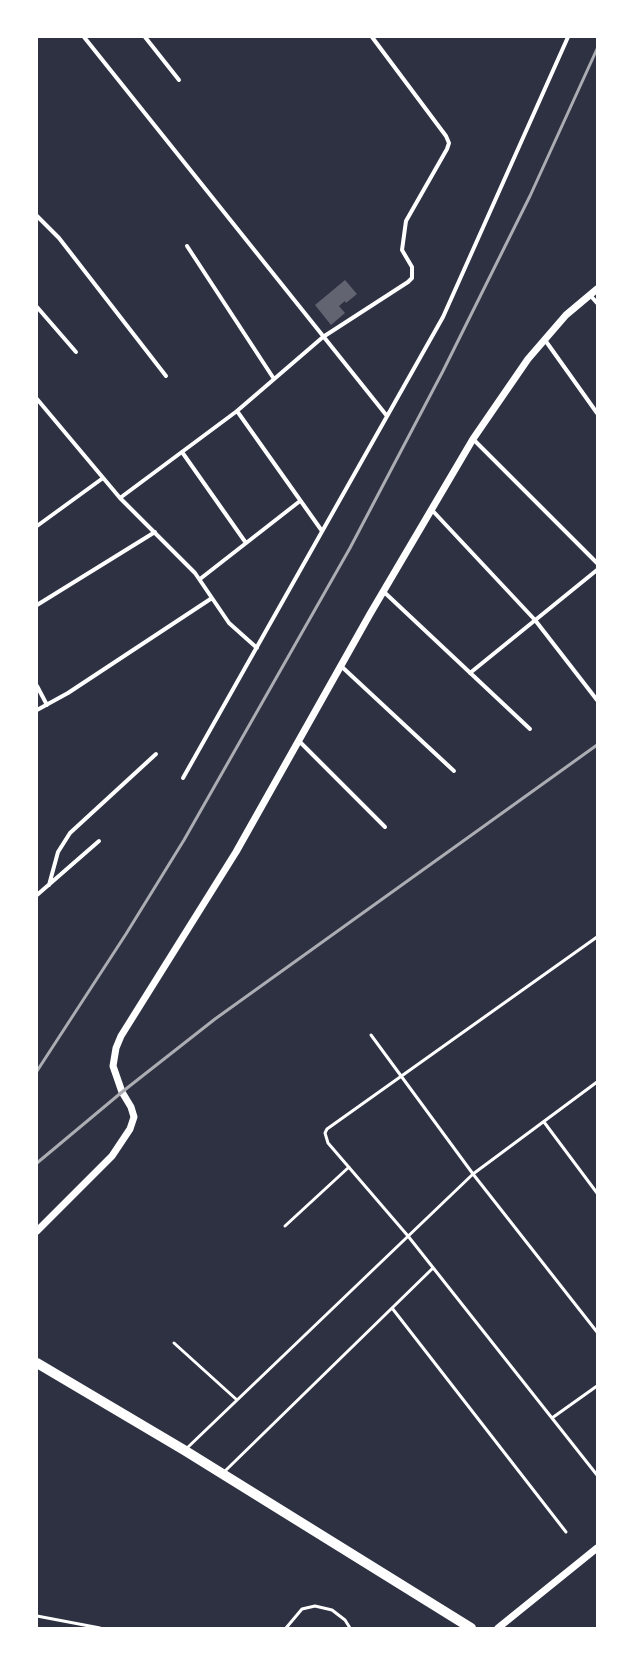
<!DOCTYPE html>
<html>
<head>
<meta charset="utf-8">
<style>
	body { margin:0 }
	#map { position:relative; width:634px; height:1665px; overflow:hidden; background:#2d3142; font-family:"DejaVu Sans",sans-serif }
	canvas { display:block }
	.frame { position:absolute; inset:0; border:38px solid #fff; pointer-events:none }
</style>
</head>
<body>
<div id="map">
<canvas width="634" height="1665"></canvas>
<div class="frame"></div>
</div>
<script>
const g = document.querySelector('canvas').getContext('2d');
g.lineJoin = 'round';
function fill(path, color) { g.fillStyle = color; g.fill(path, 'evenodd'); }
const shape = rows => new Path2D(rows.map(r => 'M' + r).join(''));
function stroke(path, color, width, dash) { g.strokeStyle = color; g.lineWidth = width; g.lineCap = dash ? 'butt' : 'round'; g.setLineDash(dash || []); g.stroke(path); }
const building = shape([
	[345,280,357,294,346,303,345,301,339,306,345,313,331,325,315,305]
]);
const service = shape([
	[597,937,327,1129,325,1133,328,1143,408,1236,597,1475],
	[371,1035,473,1174,597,1332],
	[544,1122,597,1193],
	[285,1226,349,1167],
	[392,1308,566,1532],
	[174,1343,237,1400],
	[552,1418,597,1386],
	[186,1449,473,1174,597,1082],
	[224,1472,433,1268],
	[37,1616,100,1628],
	[286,1628,302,1609,315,1606,332,1610,345,1620,350,1628]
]);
const minor = shape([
	[84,37,387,416],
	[145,37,179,80],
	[37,216,59,238,166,376],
	[187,246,274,379],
	[590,295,597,303],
	[37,307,76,352],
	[545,340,597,413],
	[37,399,120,498,195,573,229,623,257,648],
	[237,411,322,531],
	[473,439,597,563],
	[182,452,246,543],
	[120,498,237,411,323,337,408,282,412,278,412,267,402,250,406,221,447,149,449,143,446,136,372,37],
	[431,509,535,620,597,700],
	[37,526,103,478],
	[200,579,300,501],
	[383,591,530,729],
	[37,605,155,532],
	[341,666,454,771],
	[470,673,597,570],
	[37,686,47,705],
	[37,710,68,693,212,598],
	[299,741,385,827],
	[183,778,443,317,568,37],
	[49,885,58,852,70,833,156,754],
	[37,895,99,841]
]);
const tertiary = shape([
	[37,1231,112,1156,130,1129,134,1117,131,1107,122,1092,113,1066,116,1048,121,1036,236,852,370,614,473,439,528,359,566,315,597,289],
	[498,1628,597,1548]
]);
const primary = shape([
	[37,1363,184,1450,471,1628]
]);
const rail = shape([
	[37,1071,126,934,184,840,350,548,443,371,530,196,597,49],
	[37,1163,122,1092,215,1019,597,745]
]);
fill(building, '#626471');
stroke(service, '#fff', 3);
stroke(minor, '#fff', 4);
stroke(tertiary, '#fff', 7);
stroke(primary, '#fff', 10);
stroke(rail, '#abadb3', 3);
</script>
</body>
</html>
